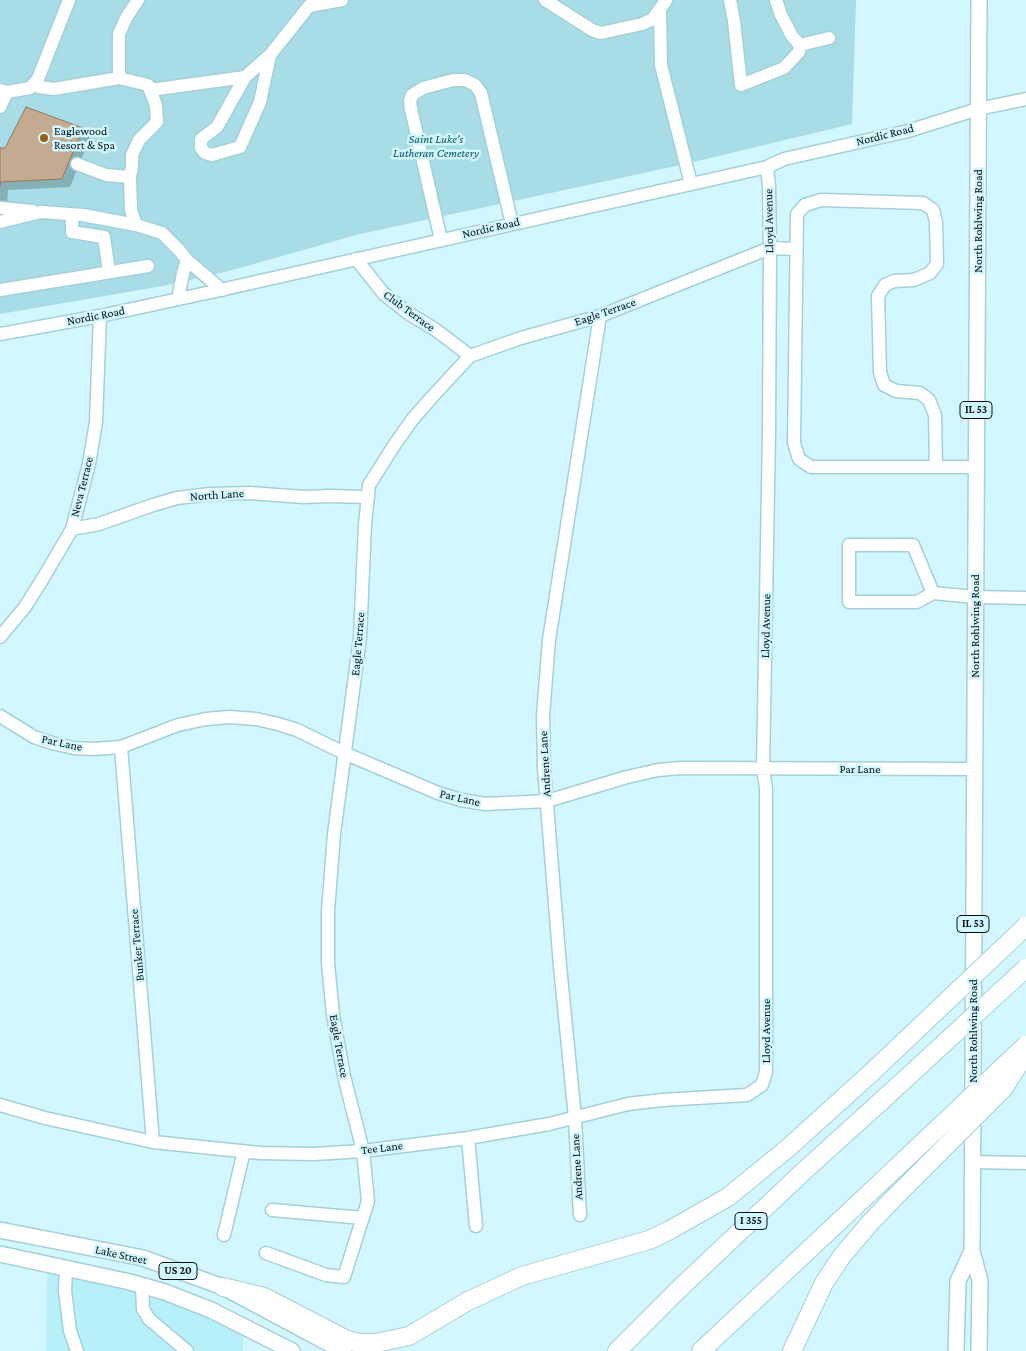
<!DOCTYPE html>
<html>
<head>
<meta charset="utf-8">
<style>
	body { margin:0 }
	canvas { display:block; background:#d3f7fe }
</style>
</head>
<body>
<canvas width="1026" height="1351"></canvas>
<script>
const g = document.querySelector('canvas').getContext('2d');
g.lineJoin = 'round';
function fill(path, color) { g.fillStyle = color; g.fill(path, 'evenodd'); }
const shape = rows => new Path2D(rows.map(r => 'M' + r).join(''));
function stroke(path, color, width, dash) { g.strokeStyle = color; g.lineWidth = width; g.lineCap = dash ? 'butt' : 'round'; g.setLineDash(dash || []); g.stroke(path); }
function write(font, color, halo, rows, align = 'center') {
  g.font = font + ' "Crimson Pro",serif'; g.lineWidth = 5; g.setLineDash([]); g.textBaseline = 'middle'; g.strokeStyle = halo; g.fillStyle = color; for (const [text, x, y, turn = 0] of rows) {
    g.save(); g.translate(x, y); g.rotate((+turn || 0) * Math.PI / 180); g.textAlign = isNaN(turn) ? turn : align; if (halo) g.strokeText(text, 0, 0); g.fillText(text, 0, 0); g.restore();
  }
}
const built = shape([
	[47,1269,149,1292,243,1333,243,1351,46,1351]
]);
const green = shape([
	[0,0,856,0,852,124,681,165,360,234,229,271,163,286,0,314]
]);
const shadow = shape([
	[82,129,90,138,70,187,8,190,7,206,0,206,0,149,6,149]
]);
const building = shape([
	[26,107,83,128,62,179,0,182,0,187,0,148,5,148,26,107]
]);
const minor = shape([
	[545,0,592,30,601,33,642,24,653,19,666,0],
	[730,0,734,21,741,85,784,68,799,52,800,45],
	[776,0,781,15,792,36,800,45,829,38],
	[660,10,661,65,691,184],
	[270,55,309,6,342,0],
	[119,78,119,34,126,18,138,0],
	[39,87,54,89,119,78,148,85,156,105,157,122,139,140,132,155,132,167,130,177],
	[0,90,7,92,30,88,38,79,69,0],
	[150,90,245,77,217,127,201,139,201,148,205,153,212,155,240,147,260,102,270,55,245,77],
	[0,107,7,92],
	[77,164,106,175,130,177,131,210,136,225],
	[0,208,33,211],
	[72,214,72,232,104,237,109,272],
	[0,222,41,212,83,215,136,225,162,233,179,250,187,260,222,290],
	[441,240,411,109,410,101,412,95,423,88,453,80,465,80,475,85,481,93,512,224],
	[356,259,384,294,408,313,436,330,470,356],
	[0,290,148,266],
	[178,299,183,273,187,260],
	[0,334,100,316,211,292,767,167,784,159,908,131,978,109,1026,99],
	[936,467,935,415,929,400,920,393,896,391,884,385,880,372,878,296,885,285,894,281,914,280,930,273,937,264,936,222,933,210,923,203,821,200,805,205,797,214,794,443,799,459,811,467,976,467],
	[72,529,99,524,153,505,177,498,210,494,250,493,304,497,330,496,368,497],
	[933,593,913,545,849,545,849,602,917,602,933,593,975,597,1026,598],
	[0,637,25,607,42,580,72,529,89,464,96,422,100,316],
	[0,716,34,737,52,743,74,748,93,749,121,747,178,725,206,719,229,717,256,719,278,724,297,730,344,753,438,793,461,800,485,804,547,801,627,777,658,770,681,768,974,769],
	[121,747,153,1142],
	[0,1105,45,1118,153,1142,260,1153,314,1154,363,1151,468,1138,549,1124,628,1104,662,1100,747,1095,762,1085,766,1072,766,788,763,769,769,432,770,248,769,186,767,167],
	[468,1138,476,1226],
	[972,1162,1026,1163],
	[272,1210,363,1218],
	[580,1215,575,1118,560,966,544,768,543,716,549,640,600,316],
	[224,1235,244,1151],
	[266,1253,326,1275,344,1277,368,1201,363,1151,344,1076,333,1015,328,963,328,911,334,834,360,638,365,524,369,485,395,444,412,420,432,397,470,356,521,338,600,316,770,248,796,249],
	[66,1268,65,1291,70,1331,77,1351],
	[142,1286,143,1309,149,1319,187,1351]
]);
const major = shape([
	[0,1230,143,1258,223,1287,343,1351],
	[0,1254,130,1282,165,1292,211,1310,292,1351],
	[956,1351,958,1281,972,1251],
	[979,1351,980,1281,972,1251,979,0]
]);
const highway = shape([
	[223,1287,264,1297,347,1340,359,1343,376,1343,409,1336,468,1301,522,1276,649,1240,670,1230,728,1197,788,1148,871,1073],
	[617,1351,680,1288,804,1171,889,1094],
	[701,1351,881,1182],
	[792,1351,824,1283,842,1256,870,1223,894,1198]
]);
const highwayBridge = shape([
	[871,1073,1026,926],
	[889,1094,1026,968],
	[881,1182,1026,1045],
	[894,1198,1003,1089,1026,1053]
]);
const markers = [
	[44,138,5,"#956017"]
];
const shields = [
	[976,410,32],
	[973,924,32],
	[751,1221,32],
	[178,1271,38]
];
const shieldNames = [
	["IL 53",976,410],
	["IL 53",973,924],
	["I 355",751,1221],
	["US 20",178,1271]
];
const poiNames = [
	["Eaglewood",54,131],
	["Resort & Spa",54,145]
];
const streetNames = [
	["Nordic Road",885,135,-14],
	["Lloyd Avenue",769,221,-91],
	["North Rohlwing Road",978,221,-90],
	["Nordic Road",491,228,-13],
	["Club Terrace",409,311,36],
	["Eagle Terrace",605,312,-19],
	["Nordic Road",96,316,-11],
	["Neva Terrace",82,487,-76],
	["North Lane",217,495,-4],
	["Lloyd Avenue",766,626,-89],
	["North Rohlwing Road",975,626,-90],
	["Eagle Terrace",358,644,-85],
	["Par Lane",62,743,12],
	["Andrene Lane",545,764,-93],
	["Par Lane",860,769],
	["Par Lane",460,798,13],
	["Bunker Terrace",137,945,-95],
	["Lloyd Avenue",766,1031,-90],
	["North Rohlwing Road",973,1031,-90],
	["Eagle Terrace",339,1046,80],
	["Tee Lane",382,1148,-7],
	["Andrene Lane",577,1167,-93],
	["Lake Street",121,1255,12]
];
const parkNames = [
	["Saint Luke's",436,139],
	["Lutheran Cemetery",436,153]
];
fill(built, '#b8f0fa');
fill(green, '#a8dce6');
fill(shadow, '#0003');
fill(building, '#c4aa8f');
stroke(building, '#90795f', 1);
stroke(minor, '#a4d0d8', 15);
stroke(major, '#a4d0d8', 18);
stroke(highway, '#a4d0d8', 20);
stroke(minor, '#fff', 12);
stroke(major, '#fff', 15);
stroke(highway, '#fff', 18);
stroke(highwayBridge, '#a4d0d8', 20, []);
stroke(highwayBridge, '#fff', 18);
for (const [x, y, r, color] of markers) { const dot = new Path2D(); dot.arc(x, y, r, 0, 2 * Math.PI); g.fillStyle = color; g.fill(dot); stroke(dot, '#d3f7fe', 2); }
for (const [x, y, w] of shields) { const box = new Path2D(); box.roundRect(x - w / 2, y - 8.5, w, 17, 4); g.fillStyle = '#d3f7fe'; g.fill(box); stroke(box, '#021013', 1); }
write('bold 11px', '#021013', null, shieldNames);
write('12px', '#021013', '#d3f7fe', poiNames, 'left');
write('12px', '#021013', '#d3f7fe', streetNames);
write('italic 12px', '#00535e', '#d3f7fe', parkNames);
</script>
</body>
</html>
